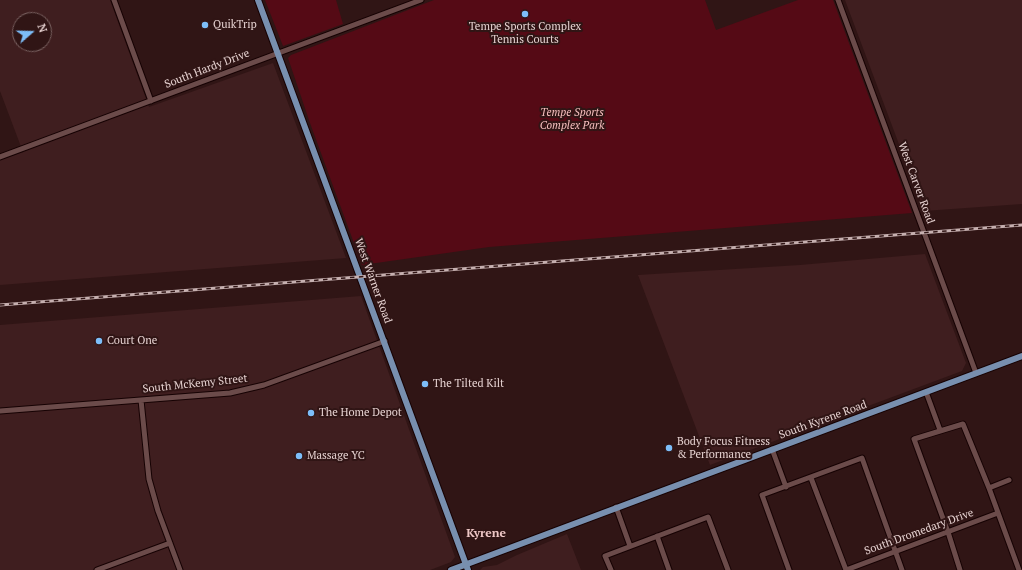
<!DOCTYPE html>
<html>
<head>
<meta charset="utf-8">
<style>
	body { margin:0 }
	#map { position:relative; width:1022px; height:570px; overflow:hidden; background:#301515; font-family:"PT Serif",serif }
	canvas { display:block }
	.north { position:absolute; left:12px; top:12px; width:40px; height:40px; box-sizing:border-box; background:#301515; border:1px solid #796160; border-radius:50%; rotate:70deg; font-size:11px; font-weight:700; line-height:16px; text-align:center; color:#e6d2d1 }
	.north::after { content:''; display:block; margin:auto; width:14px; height:18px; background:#7dbef9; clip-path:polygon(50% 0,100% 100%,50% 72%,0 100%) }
</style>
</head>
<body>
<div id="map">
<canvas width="1022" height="570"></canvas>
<div class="north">N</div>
</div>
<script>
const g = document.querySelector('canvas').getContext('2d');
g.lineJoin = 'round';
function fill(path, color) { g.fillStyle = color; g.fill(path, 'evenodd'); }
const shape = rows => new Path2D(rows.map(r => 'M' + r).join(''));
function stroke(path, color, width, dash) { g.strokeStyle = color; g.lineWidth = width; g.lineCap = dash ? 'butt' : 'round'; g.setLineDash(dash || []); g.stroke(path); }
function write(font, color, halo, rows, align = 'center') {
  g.font = font + ' "PT Serif",serif'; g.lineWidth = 4; g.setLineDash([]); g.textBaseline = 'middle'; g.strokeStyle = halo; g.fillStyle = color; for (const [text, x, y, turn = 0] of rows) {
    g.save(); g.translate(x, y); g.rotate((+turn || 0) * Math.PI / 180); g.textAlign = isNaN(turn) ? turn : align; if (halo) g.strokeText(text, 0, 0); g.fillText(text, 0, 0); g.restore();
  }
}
const built = shape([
	[0,0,110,0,149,107,273,63,346,258,0,285,0,160,23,152,0,91],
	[20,20,44,20,44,44,20,44],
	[845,0,1022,0,1022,204,924,211],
	[925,254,966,363,962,371,710,465,638,275,800,265],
	[361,296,455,557,451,562,430,570,0,570,0,325],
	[567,534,581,570,480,570,483,567,497,565,517,555]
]);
const green = shape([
	[265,0,336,0,343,24,283,46],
	[434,0,705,0,716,30,798,0,833,0,912,213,489,247,362,265,310,123,288,58,291,55]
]);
const minor = shape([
	[114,0,151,101],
	[838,0,976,373],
	[0,157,421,0],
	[926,392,940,430],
	[141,400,149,479,158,511,180,570],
	[0,411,230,393,264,385,385,341],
	[772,449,786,487],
	[811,478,846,570],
	[989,488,1009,480],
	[616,507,630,546],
	[657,536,669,570],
	[97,570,170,543],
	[611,570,605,556,708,517,728,570],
	[789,570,762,495,862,458,902,570],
	[846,570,998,513],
	[960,570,948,532,914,439,963,424,989,488,1019,570]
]);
const major = shape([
	[258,0,468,570],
	[451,570,1022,356]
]);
const rail = shape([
	[0,305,1022,225]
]);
const markers = [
	[525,14,4,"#7dbef9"],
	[205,25,4,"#7dbef9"],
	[99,341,4,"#7dbef9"],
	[425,384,4,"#7dbef9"],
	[311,413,4,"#7dbef9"],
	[669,448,4,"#7dbef9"],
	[299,456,4,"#7dbef9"]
];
const poiNames = [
	["QuikTrip",213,25],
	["Tempe Sports Complex",525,27,"center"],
	["Tennis Courts",525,40,"center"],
	["Court One",107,341],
	["The Tilted Kilt",433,384],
	["The Home Depot",319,413],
	["Body Focus Fitness",677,442],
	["& Performance",677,455],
	["Massage YC",307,456]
];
const streetNames = [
	["South Hardy Drive",207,69,-21],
	["West Carver Road",916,183,70],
	["West Warner Road",373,281,70],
	["South McKemy Street",195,384,-6],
	["South Kyrene Road",823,420,-20],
	["South Dromedary Drive",919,532,-20]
];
const parkNames = [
	["Tempe Sports",572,113],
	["Complex Park",572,126]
];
const neighbourhoodNames = [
	["Kyrene",486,534]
];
fill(built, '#3f1e1f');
fill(green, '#550a15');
stroke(minor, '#160203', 7);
stroke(major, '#160203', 8);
stroke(minor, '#6b4b4a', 5);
stroke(major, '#788faf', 6);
stroke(rail, '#c6b0b0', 3);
stroke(rail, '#301515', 1.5, [4.5]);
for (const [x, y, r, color] of markers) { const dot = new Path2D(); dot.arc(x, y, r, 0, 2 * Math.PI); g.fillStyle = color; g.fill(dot); stroke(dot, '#301515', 1.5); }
write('11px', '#e6d2d1', '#301515', poiNames, 'left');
write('11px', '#e6d2d1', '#301515', streetNames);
write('italic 11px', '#f6bfbe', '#301515', parkNames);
write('bold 12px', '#eec7c6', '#301515', neighbourhoodNames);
</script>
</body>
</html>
